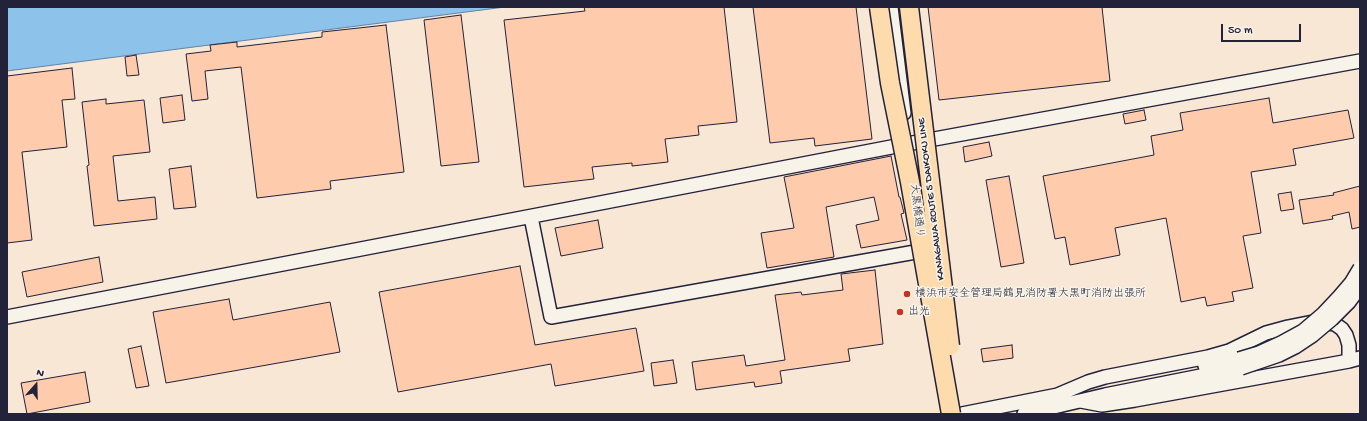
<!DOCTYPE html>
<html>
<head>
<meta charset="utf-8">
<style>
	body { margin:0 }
	#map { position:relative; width:1367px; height:421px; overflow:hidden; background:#f7f3e8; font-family:"Gochi Hand",sans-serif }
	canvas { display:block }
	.frame { position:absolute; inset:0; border:8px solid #22223b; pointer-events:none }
	.north { position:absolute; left:16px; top:365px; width:40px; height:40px; -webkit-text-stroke:3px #f7f3e8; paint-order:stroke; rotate:20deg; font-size:11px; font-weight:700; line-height:16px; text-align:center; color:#22223b }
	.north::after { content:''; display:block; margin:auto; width:14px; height:18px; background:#22223b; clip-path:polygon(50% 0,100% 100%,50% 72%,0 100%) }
	.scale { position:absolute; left:1221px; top:24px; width:80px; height:18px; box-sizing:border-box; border:2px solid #22223b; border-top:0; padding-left:5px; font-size:12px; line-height:14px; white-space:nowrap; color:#22223b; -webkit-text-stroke:3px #f7f3e8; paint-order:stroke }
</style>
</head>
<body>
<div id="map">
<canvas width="1367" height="421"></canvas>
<div class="frame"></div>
<div class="north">N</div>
<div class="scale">50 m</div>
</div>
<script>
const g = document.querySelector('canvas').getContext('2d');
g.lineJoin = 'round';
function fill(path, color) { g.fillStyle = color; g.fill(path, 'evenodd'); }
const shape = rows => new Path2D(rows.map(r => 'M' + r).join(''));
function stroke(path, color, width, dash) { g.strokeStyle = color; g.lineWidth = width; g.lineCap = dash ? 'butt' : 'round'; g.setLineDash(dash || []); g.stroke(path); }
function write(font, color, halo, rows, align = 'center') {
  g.font = font + ' "Gochi Hand","Klee One",sans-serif'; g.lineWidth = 3; g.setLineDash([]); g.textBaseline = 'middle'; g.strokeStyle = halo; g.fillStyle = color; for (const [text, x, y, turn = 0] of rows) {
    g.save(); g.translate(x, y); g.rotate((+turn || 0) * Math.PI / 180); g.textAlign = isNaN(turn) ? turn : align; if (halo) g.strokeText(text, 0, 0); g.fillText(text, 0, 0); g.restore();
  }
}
const built = shape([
	[505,7,1360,7,1360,414,7,414,7,71]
]);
const water = shape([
	[7,7,505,7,7,71,7,7]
]);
const building = shape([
	[584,7,724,7,737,122,698,126,699,135,665,139,668,162,632,166,632,163,592,167,594,179,524,187,504,20,585,11,584,7],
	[753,7,856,7,872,139,815,146,814,138,770,143,753,7],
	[928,7,1102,7,1110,81,939,100,928,7],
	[461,15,479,162,441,166,424,20,461,15],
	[386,25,404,172,330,181,331,189,257,198,241,67,205,71,208,99,192,101,186,54,211,51,210,45,237,42,237,47,322,37,322,32,386,25],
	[136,55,139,75,127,76,125,57,136,55],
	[72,68,75,99,62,100,67,147,22,152,32,240,7,243,7,76,72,68],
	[182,95,185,120,163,123,160,98,182,95],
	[1269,98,1273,123,1348,110,1354,138,1293,149,1296,165,1251,172,1261,233,1243,236,1253,288,1232,292,1234,301,1207,306,1205,297,1181,302,1166,218,1115,228,1120,255,1070,265,1065,237,1055,239,1043,176,1154,155,1151,136,1183,130,1180,113,1269,98],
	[106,99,106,104,144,100,150,152,113,156,118,201,155,197,157,219,94,226,87,166,89,165,82,102,106,99],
	[1144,110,1146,120,1125,124,1123,114,1144,110],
	[989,142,992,156,965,162,963,147,989,142],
	[891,156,899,197,900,197,904,213,901,214,907,240,861,248,856,225,879,220,874,197,826,207,834,257,767,268,761,233,794,228,784,177,891,156],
	[191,166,196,207,174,209,169,169,191,166],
	[1009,176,1024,263,1001,267,986,180,1009,176],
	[1360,186,1360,227,1352,229,1349,212,1332,216,1333,219,1303,224,1299,200,1334,195,1333,193,1360,186],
	[1291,192,1294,209,1281,211,1278,194,1291,192],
	[598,220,603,248,561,256,555,228,598,220],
	[99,257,103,282,27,297,22,272,99,257],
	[520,266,535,345,636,328,644,371,555,386,551,364,398,392,379,292,520,266],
	[875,270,883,344,848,349,850,361,780,371,782,383,755,387,754,382,696,390,692,362,744,355,746,366,785,360,775,295,801,292,802,295,843,290,841,274,875,270],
	[229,299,233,320,330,302,340,352,166,383,153,312,229,299],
	[1012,345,1013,358,983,362,981,349,1012,345],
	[141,346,149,386,136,388,128,349,141,346],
	[673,360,677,383,654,386,651,363,673,360],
	[85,372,90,402,27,414,21,383,85,372]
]);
const minor = shape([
	[891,7,904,113],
	[531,217,551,317,921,251],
	[7,317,907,144,1360,61],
	[1205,366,1239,359],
	[1055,396,1088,382,1105,377,1208,357,1229,351,1266,333,1288,327,1318,321,1335,324,1342,329,1346,335,1349,345,1349,361],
	[1081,401,1102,405,1135,400,1349,361,1360,358],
	[962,414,1063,394],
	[1024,414,1105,395,1241,368]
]);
const minorBridge = shape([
	[1239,359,1259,353,1281,343,1303,331,1323,314,1339,297,1351,283,1360,268],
	[1241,368,1279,355,1295,347,1313,335,1332,319,1349,302,1360,287]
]);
const highwayBridge = shape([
	[879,7,890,83,910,182,951,414],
	[909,7,950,346]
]);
const markers = [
	[907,294,4,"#c8321e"],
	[900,312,4,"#c8321e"]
];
const streetNames = [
	["KANAGAWA ROUTE 5 DAIKOKU LINE",932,199,-97],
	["大黒橋通り",916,211,83]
];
const poiNames = [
	["横浜市安全管理局鶴見消防署大黒町消防出張所",915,294],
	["出光",908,312]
];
fill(built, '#f9e7d6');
fill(water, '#8dc2ea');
stroke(water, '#6282a4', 1);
fill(building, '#fecbad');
stroke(building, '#22223b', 1);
stroke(minor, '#22223b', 16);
stroke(minor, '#f7f3e8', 13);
stroke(minorBridge, '#22223b', 16, []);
stroke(highwayBridge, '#22223b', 21, []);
stroke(minorBridge, '#f7f3e8', 13);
stroke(highwayBridge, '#fedbac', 18);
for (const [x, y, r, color] of markers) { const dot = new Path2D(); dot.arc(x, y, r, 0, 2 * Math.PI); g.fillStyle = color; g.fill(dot); stroke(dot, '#f7f3e8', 1.5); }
write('11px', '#22223b', '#f7f3e8', streetNames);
write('11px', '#22223b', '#f7f3e8', poiNames, 'left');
</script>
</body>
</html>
